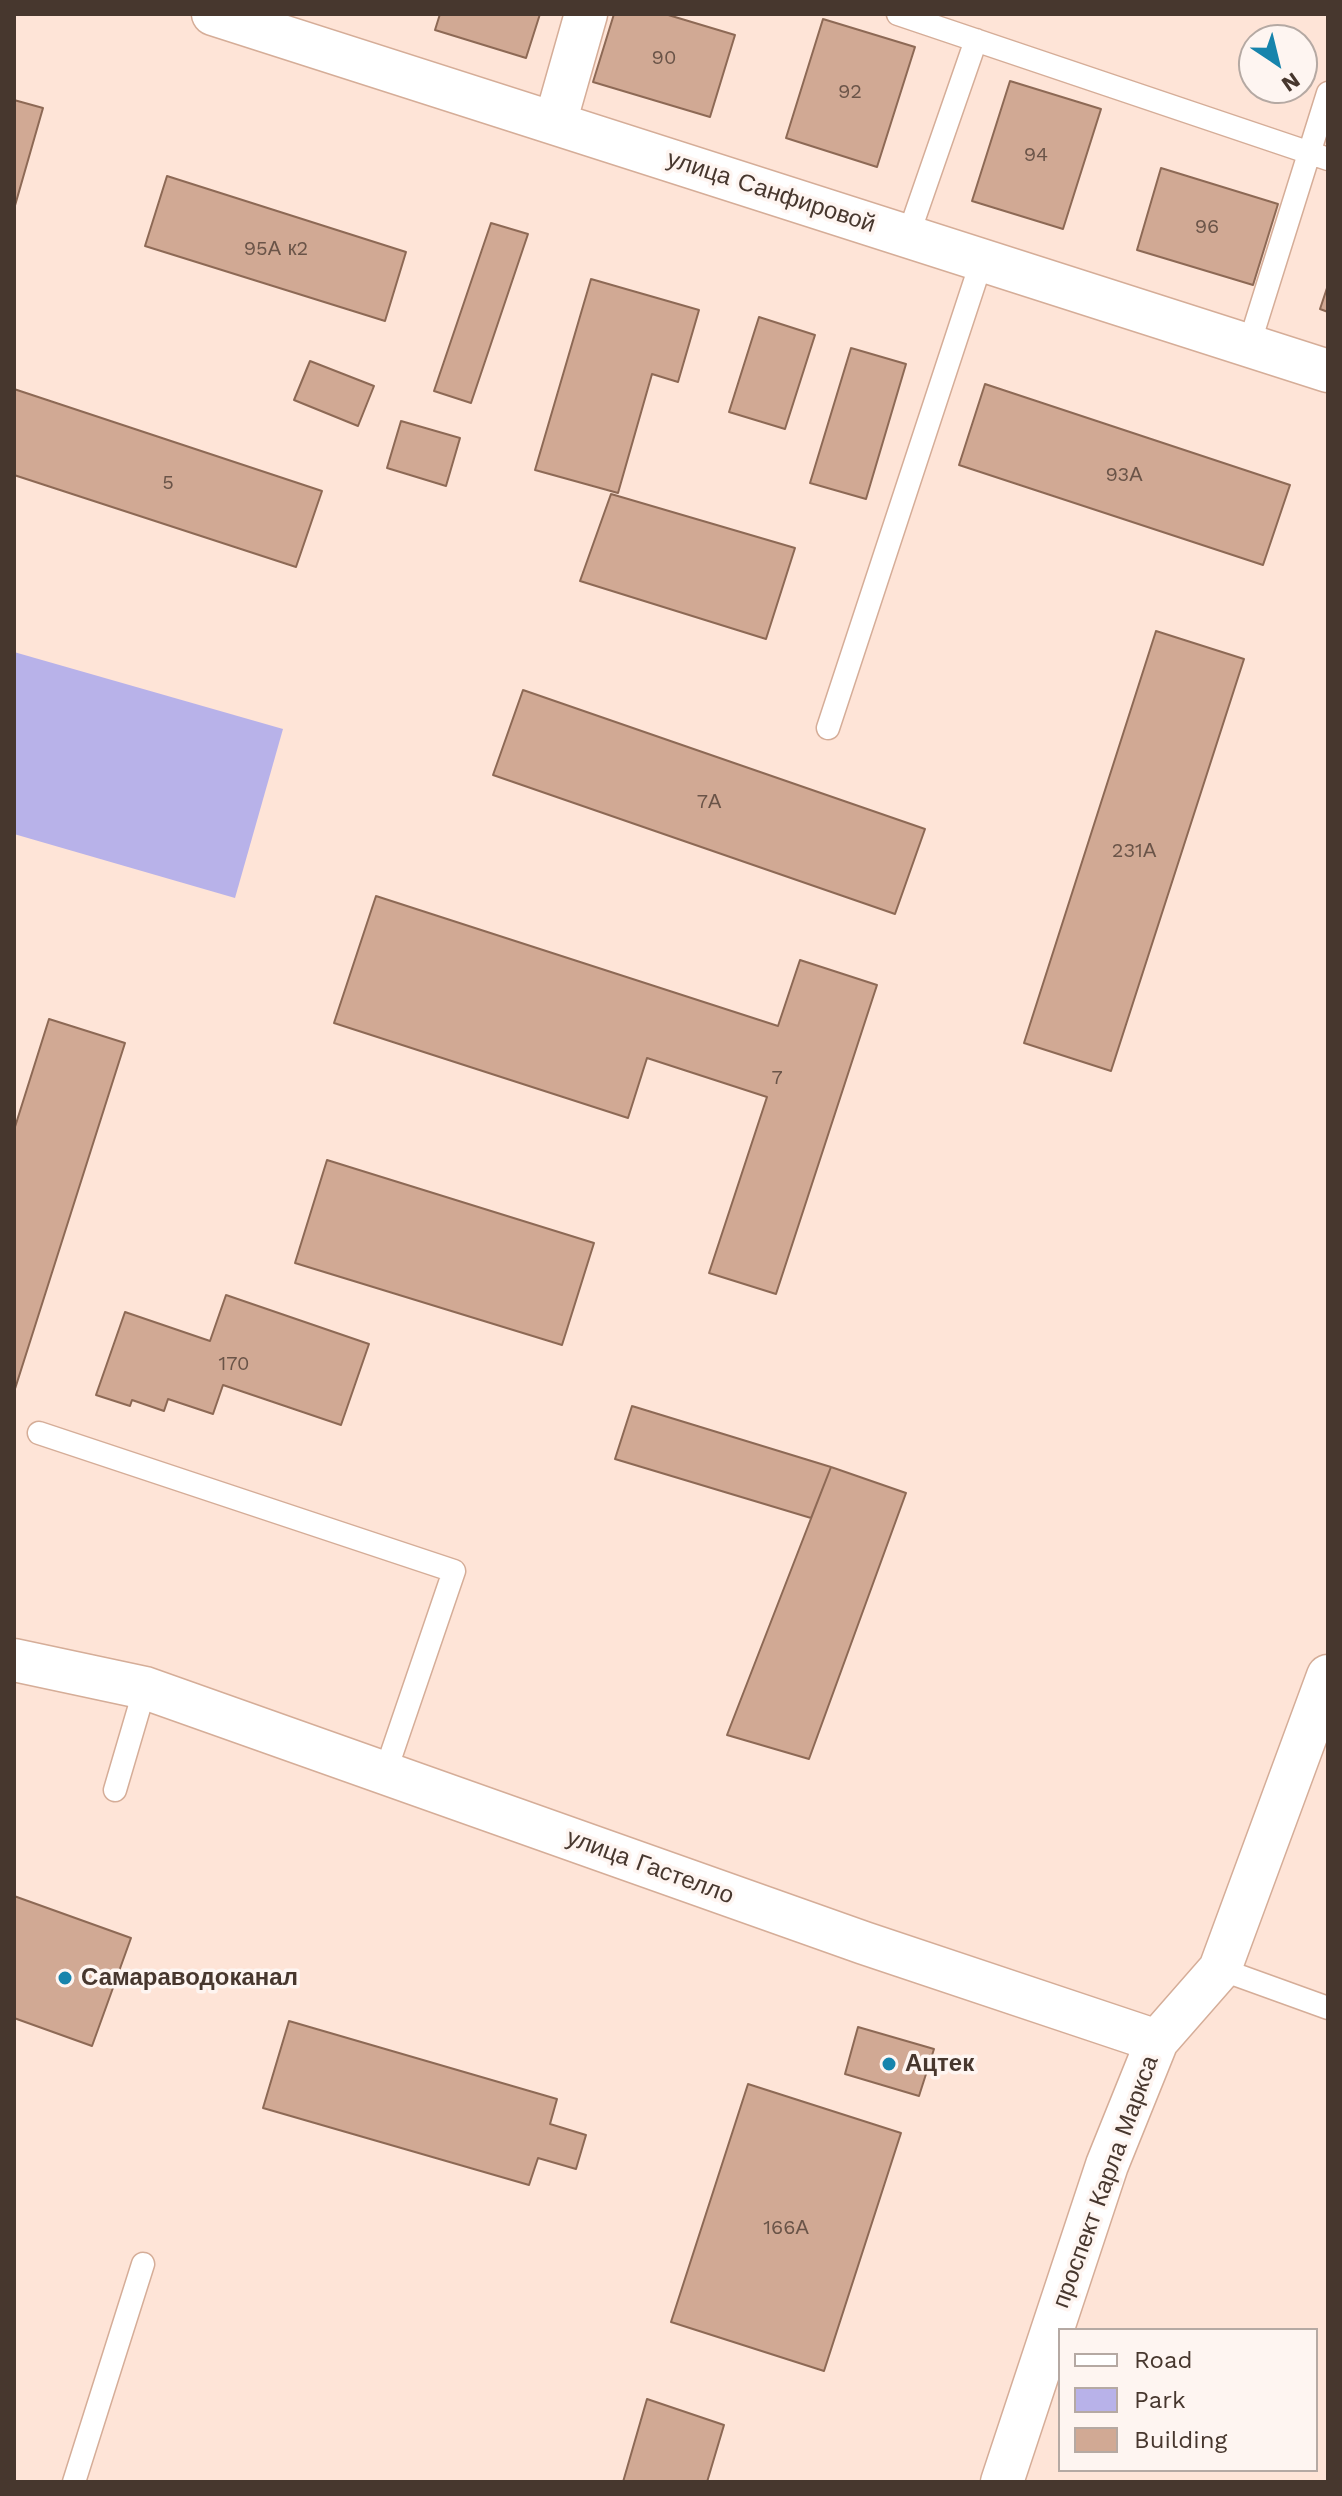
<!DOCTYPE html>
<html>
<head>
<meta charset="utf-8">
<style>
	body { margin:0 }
	#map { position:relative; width:1342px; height:2496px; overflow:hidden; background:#fee4d7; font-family:"Work Sans",sans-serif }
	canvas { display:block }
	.frame { position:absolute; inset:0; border:16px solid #47372e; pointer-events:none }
	.legend { position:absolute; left:1058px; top:2328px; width:260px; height:144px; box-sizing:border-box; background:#fef5f1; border:2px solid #b5a9a3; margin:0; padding:10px 14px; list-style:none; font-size:24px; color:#47372e }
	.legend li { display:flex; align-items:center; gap:16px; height:40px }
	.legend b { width:40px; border:2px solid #b5a9a3 }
	.north { position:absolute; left:1238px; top:24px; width:80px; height:80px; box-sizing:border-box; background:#fef5f1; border:2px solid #b5a9a3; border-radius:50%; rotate:145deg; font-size:22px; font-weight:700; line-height:32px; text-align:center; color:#47372e }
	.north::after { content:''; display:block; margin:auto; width:28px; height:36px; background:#1784ac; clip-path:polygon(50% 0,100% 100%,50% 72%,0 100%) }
</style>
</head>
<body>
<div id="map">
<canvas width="1342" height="2496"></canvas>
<div class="frame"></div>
<ul class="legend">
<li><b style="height:10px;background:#fff"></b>Road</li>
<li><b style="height:22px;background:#b8b2e9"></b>Park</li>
<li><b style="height:22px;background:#d1a994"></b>Building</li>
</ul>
<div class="north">N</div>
</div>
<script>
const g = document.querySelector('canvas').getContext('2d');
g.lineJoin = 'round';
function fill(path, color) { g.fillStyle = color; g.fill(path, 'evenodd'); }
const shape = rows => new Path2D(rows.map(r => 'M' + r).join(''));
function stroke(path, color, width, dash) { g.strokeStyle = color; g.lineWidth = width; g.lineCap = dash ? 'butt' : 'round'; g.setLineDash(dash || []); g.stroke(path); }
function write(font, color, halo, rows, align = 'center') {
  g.font = font + ' "Work Sans",sans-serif'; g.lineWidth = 7; g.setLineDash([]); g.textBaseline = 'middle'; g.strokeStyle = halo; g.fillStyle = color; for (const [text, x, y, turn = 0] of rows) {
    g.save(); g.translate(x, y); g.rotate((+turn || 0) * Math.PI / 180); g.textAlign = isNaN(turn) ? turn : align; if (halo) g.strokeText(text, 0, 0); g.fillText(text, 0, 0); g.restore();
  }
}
const green = shape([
	[14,652,283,729,235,898,14,834]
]);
const building = shape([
	[440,14,540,14,526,58,435,30,440,14],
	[614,14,665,14,735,35,710,117,593,82,614,14],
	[823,19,915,47,877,167,786,138,823,19],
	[1010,81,1101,109,1063,229,972,201,1010,81],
	[14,100,43,108,14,209,14,100],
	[1161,168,1278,204,1253,285,1137,250,1161,168],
	[167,176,406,252,385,321,145,246,167,176],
	[491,223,528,234,471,403,434,391,491,223],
	[591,279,699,310,678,382,652,374,618,493,535,470,591,279],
	[1328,285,1328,312,1320,309,1328,285],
	[759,317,815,335,785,429,729,412,759,317],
	[851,348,906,364,866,499,810,483,851,348],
	[310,361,374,386,358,426,294,400,310,361],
	[985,384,1290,485,1263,565,959,465,985,384],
	[14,389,322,491,296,567,14,475,14,389],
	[401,421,460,438,446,486,387,468,401,421],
	[611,494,795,548,766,639,580,581,611,494],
	[1156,631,1244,659,1111,1071,1024,1043,1156,631],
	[523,690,925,829,895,914,493,775,523,690],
	[376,896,778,1026,800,960,877,985,776,1294,709,1273,767,1097,647,1058,628,1118,334,1023,376,896],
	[49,1019,125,1043,14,1392,14,1130,49,1019],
	[327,1160,594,1243,562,1345,295,1263,327,1160],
	[226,1295,369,1344,341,1425,223,1385,213,1414,168,1399,164,1411,132,1400,130,1406,96,1395,125,1312,210,1341,226,1295],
	[632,1406,831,1467,811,1518,615,1459,632,1406],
	[831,1467,906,1493,809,1759,727,1735,831,1467],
	[14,1896,131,1938,92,2046,14,2018,14,1896],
	[289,2021,557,2099,550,2124,586,2135,576,2169,538,2158,529,2185,263,2108,289,2021],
	[858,2027,934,2049,919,2096,845,2074,858,2027],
	[748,2084,901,2133,824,2371,671,2322,748,2084],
	[647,2399,724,2425,707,2482,623,2482,647,2399]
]);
const lane = shape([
	[898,14,1328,159],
	[908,236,976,40],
	[1249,345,1328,93],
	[828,728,982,260],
	[39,1433,454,1571,385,1773],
	[115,1790,145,1688],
	[1220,1969,1328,2008],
	[74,2482,143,2264]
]);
const street = shape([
	[213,14,1328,371],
	[555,123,586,14],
	[14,1660,145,1688,864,1943,1157,2041],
	[1002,2482,1107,2165,1157,2041,1220,1969,1328,1676]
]);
const markers = [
	[65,1978,8,"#1784ac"],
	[889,2064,8,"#1784ac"]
];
const numberNames = [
	["90",664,58],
	["92",850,92],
	["94",1036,155],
	["96",1207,227],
	["95А к2",276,249],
	["93А",1124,475],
	["5",168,483],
	["7А",709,802],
	["231А",1134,851],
	["7",777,1078],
	["170",234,1364],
	["166А",786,2228]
];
const streetNames = [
	["улица Санфировой",771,192,18],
	["улица Гастелло",650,1867,20],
	["проспект Карла Маркса",1106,2182,-70]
];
const poiNames = [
	["Самараводоканал",81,1978],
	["Ацтек",905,2064]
];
fill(green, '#b8b2e9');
fill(building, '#d1a994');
stroke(building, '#8d6955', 2);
stroke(lane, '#d5ad98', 25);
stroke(street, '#d5ad98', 45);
stroke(lane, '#fff', 22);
stroke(street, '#fff', 42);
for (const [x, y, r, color] of markers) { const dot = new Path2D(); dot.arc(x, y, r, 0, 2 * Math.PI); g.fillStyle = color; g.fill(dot); stroke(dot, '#fef5f1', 3); }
write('20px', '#6a5448', null, numberNames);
write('24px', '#47372e', '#fef5f1', streetNames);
write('bold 24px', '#47372e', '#fef5f1', poiNames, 'left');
</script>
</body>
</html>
